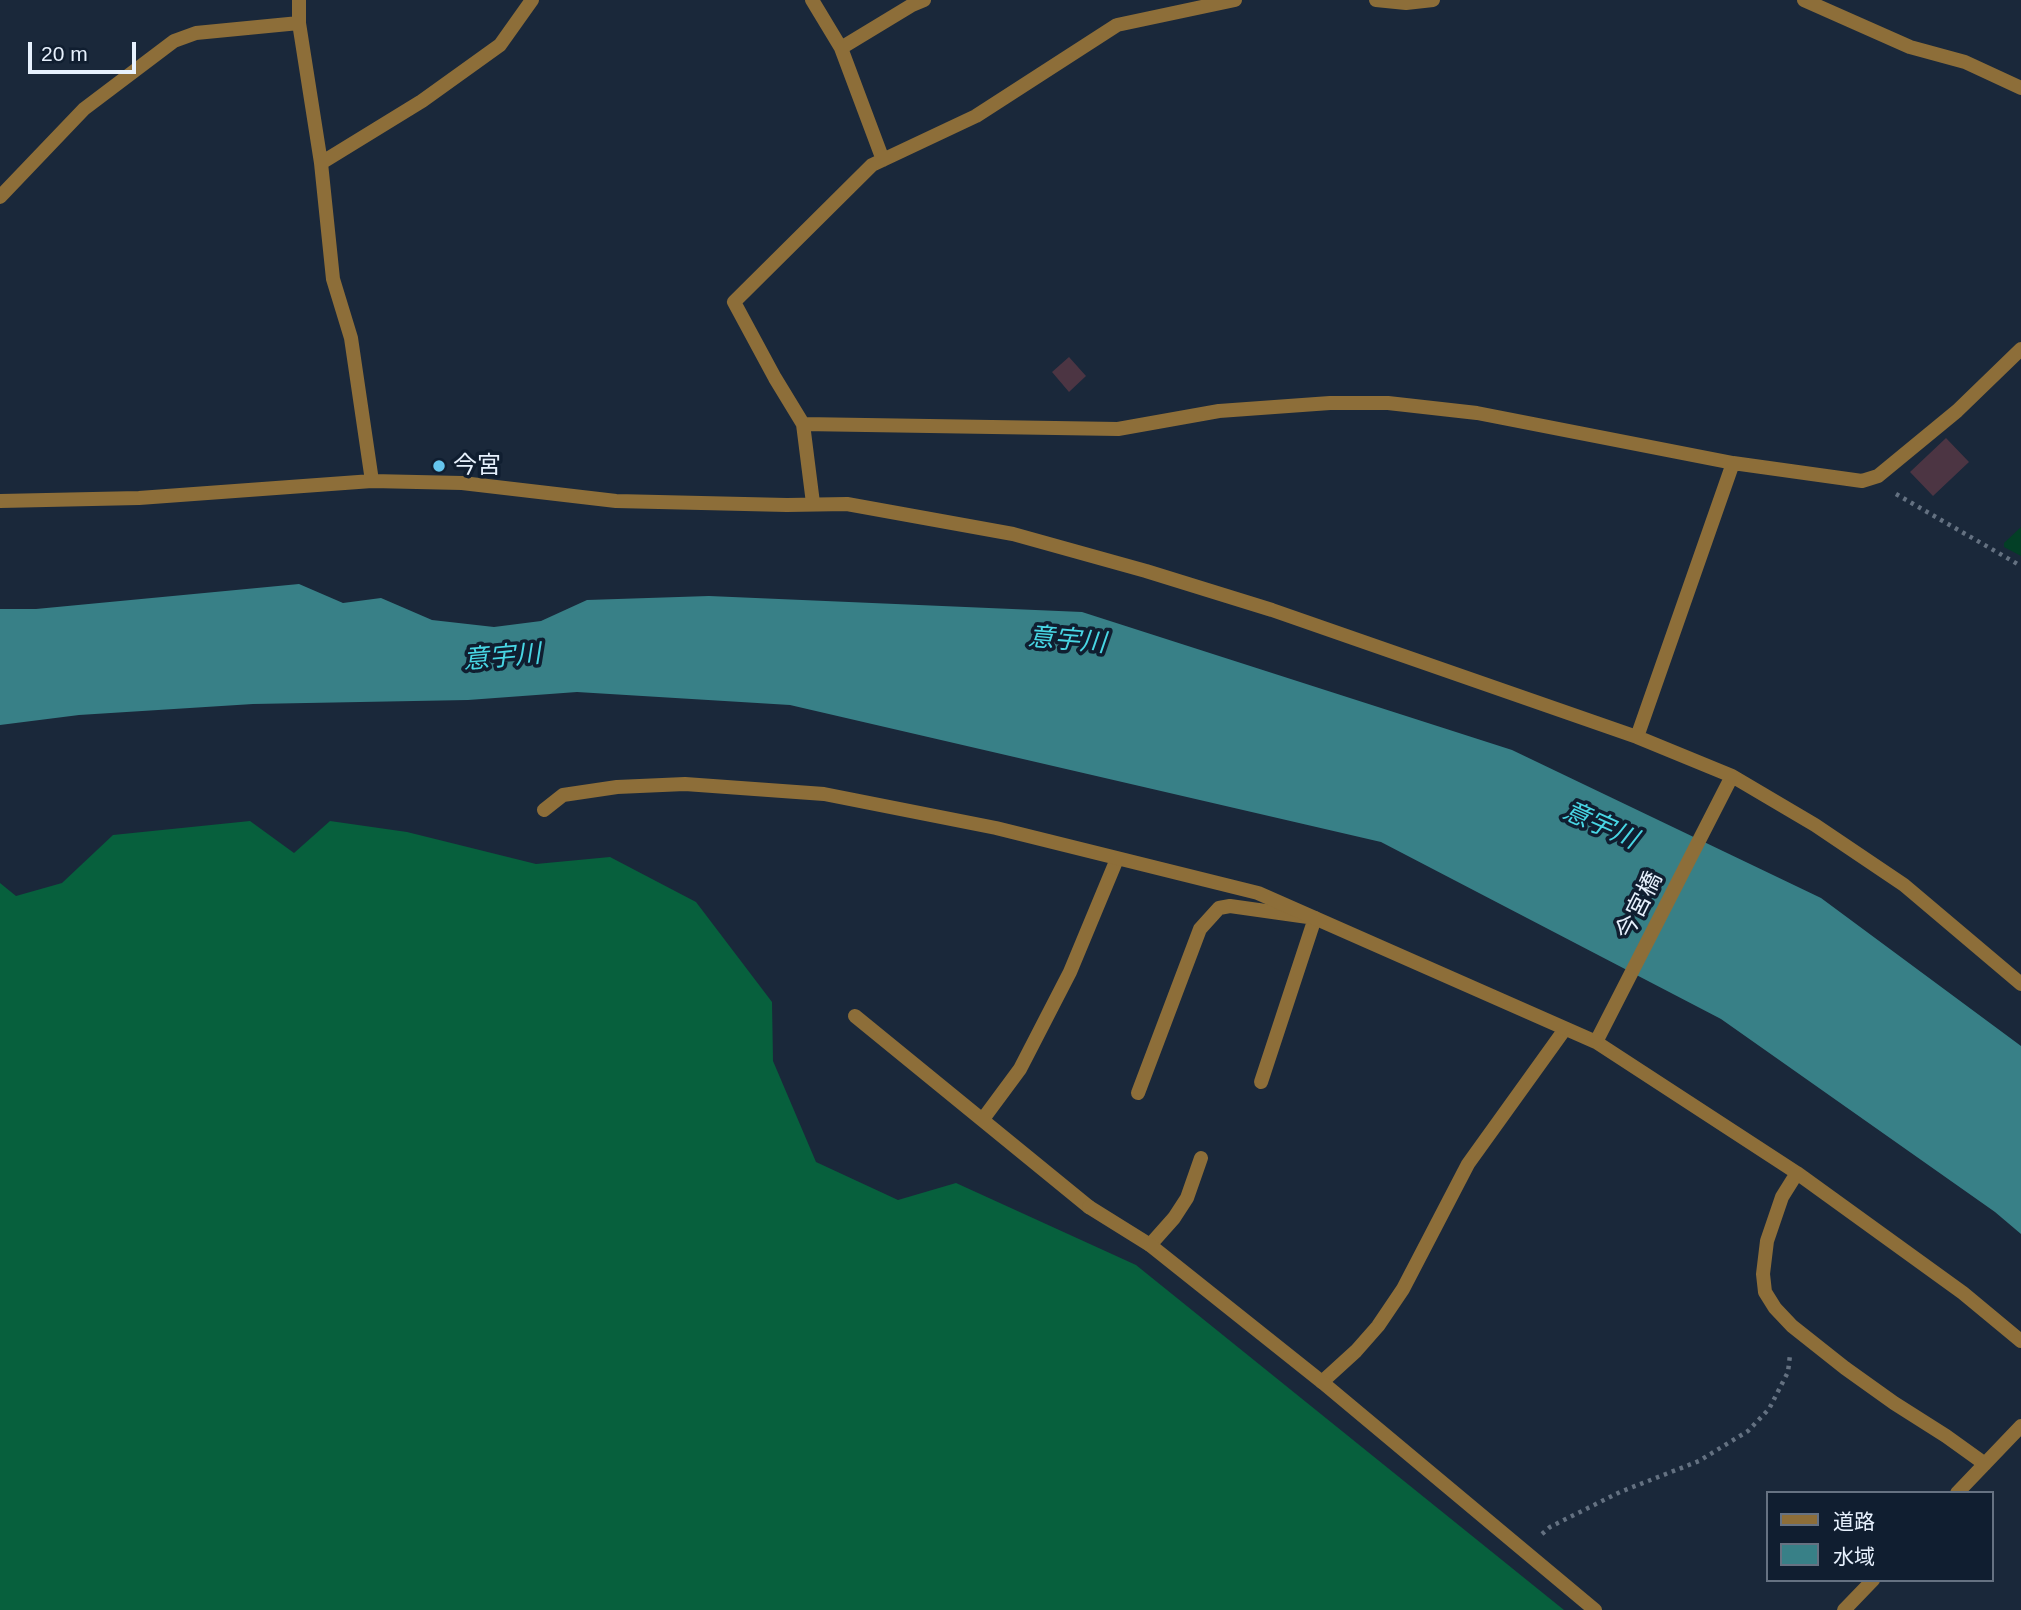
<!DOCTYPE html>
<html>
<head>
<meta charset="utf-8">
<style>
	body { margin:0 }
	#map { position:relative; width:2021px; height:1610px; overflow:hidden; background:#1a283a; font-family:Helvetica,"Noto Sans JP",sans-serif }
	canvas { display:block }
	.legend { position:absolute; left:1766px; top:1491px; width:228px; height:91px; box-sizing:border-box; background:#101e30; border:2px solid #667282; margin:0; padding:9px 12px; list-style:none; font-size:21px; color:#e7f1fd }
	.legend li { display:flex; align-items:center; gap:14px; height:35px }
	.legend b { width:35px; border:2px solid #667282 }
	.scale { position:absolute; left:28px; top:42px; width:108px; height:32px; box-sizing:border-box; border:4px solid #e7f1fd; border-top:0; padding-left:9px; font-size:21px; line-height:24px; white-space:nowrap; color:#e7f1fd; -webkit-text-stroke:5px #101e30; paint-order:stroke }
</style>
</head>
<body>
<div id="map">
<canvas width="2021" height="1610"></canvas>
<ul class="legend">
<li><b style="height:9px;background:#8d6e39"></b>道路</li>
<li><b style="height:19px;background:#388087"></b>水域</li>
</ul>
<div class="scale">20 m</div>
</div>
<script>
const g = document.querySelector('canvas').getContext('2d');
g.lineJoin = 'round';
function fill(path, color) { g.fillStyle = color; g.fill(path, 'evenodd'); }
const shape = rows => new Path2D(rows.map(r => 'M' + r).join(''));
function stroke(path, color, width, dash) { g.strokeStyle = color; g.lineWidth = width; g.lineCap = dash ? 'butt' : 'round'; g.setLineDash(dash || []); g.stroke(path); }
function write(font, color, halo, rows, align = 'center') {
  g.font = font + ' Helvetica,"Noto Sans JP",sans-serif'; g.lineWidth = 7; g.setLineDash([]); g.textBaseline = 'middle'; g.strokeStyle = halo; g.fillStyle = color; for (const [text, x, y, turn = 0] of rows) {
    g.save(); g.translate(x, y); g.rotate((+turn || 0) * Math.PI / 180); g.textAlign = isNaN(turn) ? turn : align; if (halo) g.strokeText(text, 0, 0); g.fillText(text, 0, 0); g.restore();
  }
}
const green = shape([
	[2021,527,2021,556,2004,547,2004,543]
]);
const forest = shape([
	[250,821,294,853,330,821,407,832,536,864,610,857,696,902,772,1002,773,1061,816,1162,898,1200,956,1183,1136,1265,1564,1610,0,1610,0,883,16,896,62,883,113,835]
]);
const water = shape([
	[299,584,343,603,381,598,432,620,494,627,541,621,587,600,709,596,1082,612,1512,750,1821,898,2021,1046,2021,1234,1995,1212,1721,1019,1381,842,790,705,577,692,468,700,253,704,79,715,0,725,0,609,36,609]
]);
const building = shape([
	[1069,357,1086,376,1069,392,1052,372],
	[1946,438,1969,462,1933,496,1910,472]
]);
const path = shape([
	[1896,494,2021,566],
	[1542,1534,1550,1527,1620,1492,1699,1461,1748,1431,1769,1409,1788,1372,1790,1355]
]);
const service = shape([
	[855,1016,1089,1207],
	[1138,1093,1200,929,1219,908,1230,906,1315,918,1261,1082],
	[983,1119,1020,1069,1070,972,1117,859],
	[1150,1245,1174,1218,1187,1198,1201,1158],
	[1322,1382,1356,1351,1378,1326,1403,1289,1468,1164,1565,1029]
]);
const minor = shape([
	[299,0,299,23,321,163,333,279,351,338,372,481],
	[812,0,841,48,883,160],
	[1376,0,1406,3,1433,0],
	[1804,0,1910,47,1965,62,2021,88],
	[841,48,912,5,924,0],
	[321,163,422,101,500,45,532,0],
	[0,197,84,109,174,41,196,33,299,23],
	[803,424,1118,429,1219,411,1330,403,1388,403,1477,413,1733,463,1862,481,1878,476,1957,411,2021,349],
	[0,501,139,498,372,481,462,483,616,501,787,505,847,504,1013,534,1146,571,1272,610,1637,737,1732,776,1815,825,1904,885,2021,984],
	[813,503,803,424,775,378,734,302,872,165,976,116,1117,25,1235,0],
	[1637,737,1733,463],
	[1732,776,1596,1042,1797,1173,1963,1293,2021,1341],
	[544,810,563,795,617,787,685,784,824,794,996,828,1258,893,1596,1042],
	[1797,1173,1782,1197,1767,1241,1763,1274,1765,1292,1775,1308,1792,1326,1845,1368,1894,1403,1946,1436,1985,1464],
	[1089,1207,1150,1245,1322,1382,1595,1610],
	[1957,1493,2021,1426],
	[1844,1610,1873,1580]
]);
const markers = [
	[439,466,7,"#65c5ee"]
];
const poiNames = [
	["今宮",453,466]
];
const streetNames = [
	["今宮橋",1640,906,-63]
];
const waterNames = [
	["意宇川",1067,641,5],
	["意宇川",502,658,-5],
	["意宇川",1600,826,24]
];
fill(green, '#033f26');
fill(forest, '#07603d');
fill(water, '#388087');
fill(building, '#4c3543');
stroke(path, '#647181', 4.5, [3.5, 5]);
stroke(service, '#8d6e39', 14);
stroke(minor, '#8d6e39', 14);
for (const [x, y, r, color] of markers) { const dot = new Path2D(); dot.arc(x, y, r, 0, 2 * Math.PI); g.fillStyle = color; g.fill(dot); stroke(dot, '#101e30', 2.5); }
write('24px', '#e7f1fd', '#101e30', poiNames, 'left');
write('24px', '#e7f1fd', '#101e30', streetNames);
write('italic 26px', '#48d6e4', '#101e30', waterNames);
</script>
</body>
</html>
